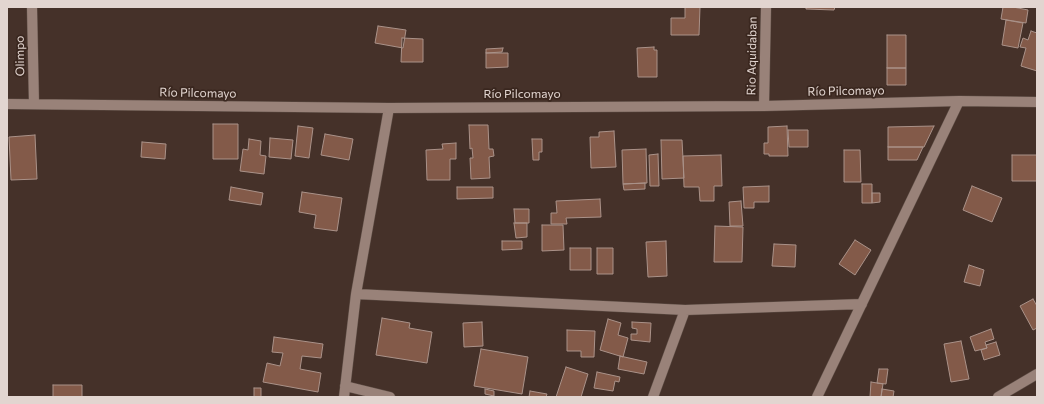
<!DOCTYPE html>
<html>
<head>
<meta charset="utf-8">
<style>
	body { margin:0 }
	#map { position:relative; width:1044px; height:404px; overflow:hidden; background:#453129; font-family:Commissioner,sans-serif }
	canvas { display:block }
	.frame { position:absolute; inset:0; border:8px solid #e2d5d0; pointer-events:none }
</style>
</head>
<body>
<div id="map">
<canvas width="1044" height="404"></canvas>
<div class="frame"></div>
</div>
<script>
const g = document.querySelector('canvas').getContext('2d');
g.lineJoin = 'round';
function fill(path, color) { g.fillStyle = color; g.fill(path, 'evenodd'); }
const shape = rows => new Path2D(rows.map(r => 'M' + r).join(''));
function stroke(path, color, width, dash) { g.strokeStyle = color; g.lineWidth = width; g.lineCap = dash ? 'butt' : 'round'; g.setLineDash(dash || []); g.stroke(path); }
function write(font, color, halo, rows, align = 'center') {
  g.font = font + ' Commissioner,sans-serif'; g.lineWidth = 3.5; g.setLineDash([]); g.textBaseline = 'middle'; g.strokeStyle = halo; g.fillStyle = color; for (const [text, x, y, turn = 0] of rows) {
    g.save(); g.translate(x, y); g.rotate((+turn || 0) * Math.PI / 180); g.textAlign = isNaN(turn) ? turn : align; if (halo) g.strokeText(text, 0, 0); g.fillText(text, 0, 0); g.restore();
  }
}
const building = shape([
	[685,7,700,7,699,35,671,35,671,18,685,18,685,7],
	[806,7,835,7,834,10,806,9,806,7],
	[1003,7,1013,7,1028,10,1026,23,1001,19,1003,7],
	[1006,20,1023,23,1018,48,1002,45,1006,20],
	[378,26,406,30,403,48,375,43,378,26],
	[1031,31,1037,33,1037,71,1021,66,1026,48,1020,47,1023,38,1028,40,1031,31],
	[887,35,906,35,906,68,887,68,887,35],
	[402,38,423,39,423,62,401,62,402,38],
	[654,47,654,50,657,50,657,77,638,77,637,48,654,47],
	[503,48,502,52,486,53,486,49,503,48],
	[486,53,508,53,508,67,486,68,486,53],
	[887,68,906,68,906,85,887,85,887,68],
	[213,124,238,124,238,159,213,159,213,124],
	[469,125,488,125,489,149,493,149,494,156,489,157,490,178,471,179,470,158,473,158,472,148,470,149,469,125],
	[298,126,313,128,309,158,295,156,298,126],
	[787,126,788,156,769,156,769,154,764,154,764,143,768,143,768,127,787,126],
	[934,126,924,147,888,147,888,127,934,126],
	[788,130,808,130,808,147,789,147,788,130],
	[614,131,616,167,591,168,590,137,599,137,599,132,614,131],
	[325,134,353,139,349,160,321,155,325,134],
	[35,135,37,179,11,180,9,137,35,135],
	[270,138,293,140,291,159,269,157,270,138],
	[249,139,261,141,260,155,266,156,264,174,240,171,243,149,248,150,249,139],
	[532,139,542,139,542,152,539,152,539,160,533,160,532,139],
	[661,140,682,140,684,178,662,179,661,140],
	[142,142,166,144,165,159,141,157,142,142],
	[456,143,456,159,450,159,450,180,427,180,426,150,443,149,442,144,456,143],
	[888,147,923,147,917,160,888,160,888,147],
	[646,149,647,183,623,184,622,150,646,149],
	[844,150,860,150,861,182,844,182,844,150],
	[658,154,659,186,650,186,649,155,658,154],
	[721,155,722,186,714,186,714,201,700,201,699,187,684,187,683,156,721,155],
	[1012,155,1037,155,1037,181,1012,181,1012,155],
	[645,183,645,189,624,190,623,184,645,183],
	[862,184,872,184,872,203,862,203,862,184],
	[769,186,769,202,754,202,754,208,744,208,743,187,769,186],
	[972,186,1002,198,992,222,963,210,972,186],
	[231,187,263,193,261,205,229,200,231,187],
	[457,187,493,187,493,198,457,199,457,187],
	[302,192,342,198,337,231,314,228,316,215,299,212,302,192],
	[872,193,880,193,880,202,872,203,872,193],
	[600,199,601,217,566,218,567,224,551,224,551,213,557,213,556,201,600,199],
	[741,201,743,226,730,226,729,202,741,201],
	[514,209,529,209,529,223,515,223,514,209],
	[514,223,527,223,527,237,516,238,514,223],
	[542,225,563,225,564,250,542,251,542,225],
	[715,226,743,227,742,262,714,262,715,226],
	[855,240,871,250,855,275,839,264,855,240],
	[502,241,522,241,522,249,502,250,502,241],
	[666,241,667,276,648,277,646,242,666,241],
	[774,244,796,245,795,267,772,266,774,244],
	[570,248,591,248,591,270,570,270,570,248],
	[597,248,613,248,613,274,597,274,597,248],
	[969,265,984,270,980,286,964,282,969,265],
	[1033,299,1037,306,1037,328,1033,330,1020,306,1033,299],
	[382,318,410,323,409,328,432,332,427,363,376,355,382,318],
	[608,319,621,323,618,335,628,338,623,357,600,350,608,319],
	[482,322,483,346,464,347,463,323,482,322],
	[632,322,651,323,650,342,631,340,631,334,637,334,637,329,632,328,632,322],
	[991,329,994,339,985,342,987,348,975,351,970,337,991,329],
	[567,330,595,331,594,357,581,357,581,351,567,351,567,330],
	[274,337,323,344,321,358,302,356,300,369,321,373,318,392,263,382,267,363,280,366,283,353,272,352,274,337],
	[961,341,969,379,951,382,944,344,961,341],
	[996,342,1000,355,984,360,981,350,987,348,986,345,996,342],
	[481,349,528,357,522,394,474,386,481,349],
	[620,356,647,362,644,374,618,369,620,356],
	[566,367,588,374,581,397,556,397,566,367],
	[879,369,888,369,886,384,877,383,879,369],
	[597,372,620,377,619,382,615,381,613,391,594,388,597,372],
	[871,382,883,384,881,397,870,397,871,382],
	[53,385,82,385,82,397,53,397,53,385],
	[254,388,261,388,261,397,254,397,254,388],
	[485,389,494,391,494,396,485,394,485,389],
	[882,389,894,391,893,397,881,397,882,389],
	[530,391,547,394,546,397,529,397,530,391]
]);
const minor = shape([
	[32,7,34,104],
	[7,104,389,108,764,106,959,101,1037,102],
	[764,106,766,7],
	[356,294,685,310,862,304],
	[345,386,390,397],
	[344,397,356,294,389,108],
	[653,397,685,310],
	[817,397,959,101],
	[998,397,1037,374]
]);
const streetNames = [
	["Olimpo",20,56,-91],
	["Rio Aquidaban",752,56,-89],
	["Río Pilcomayo",846,91,-1],
	["Río Pilcomayo",198,93,1],
	["Río Pilcomayo",522,94]
];
fill(building, '#835a49');
stroke(building, '#aa9289', 1);
stroke(minor, '#5e4e46', 11);
stroke(minor, '#998279', 10);
write('12px', '#e2d5d0', '#3a271f', streetNames);
</script>
</body>
</html>
